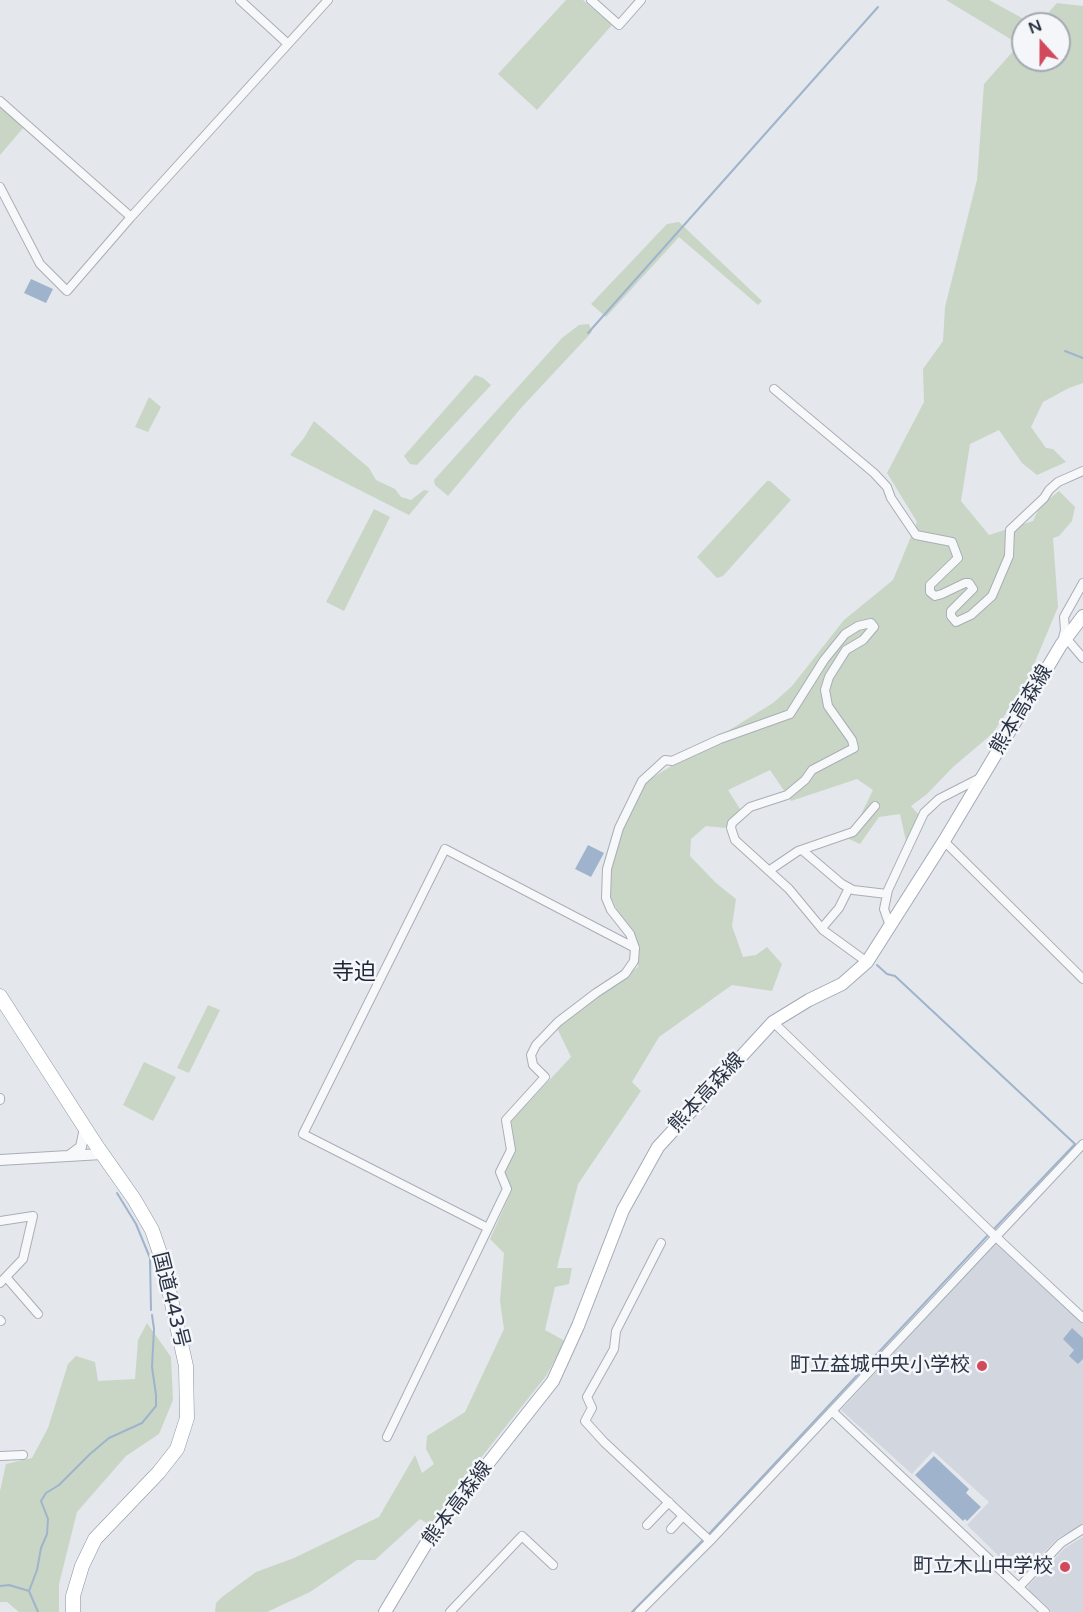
<!DOCTYPE html>
<html>
<head>
<meta charset="utf-8">
<style>
	body { margin:0 }
	#map { position:relative; width:1083px; height:1612px; overflow:hidden; background:#e4e7ec; font-family:"Varela Round",sans-serif }
	canvas { display:block }
	.north { position:absolute; left:1011px; top:12px; width:60px; height:60px; box-sizing:border-box; background:#f4f6f9; border:2px solid #a4a8b1; border-radius:50%; rotate:339deg; font-size:16px; font-weight:700; line-height:24px; text-align:center; color:#2b3445 }
	.north::after { content:''; display:block; margin:auto; width:21px; height:27px; background:#d1495b; clip-path:polygon(50% 0,100% 100%,50% 72%,0 100%) }
</style>
</head>
<body>
<div id="map">
<canvas width="1083" height="1612"></canvas>
<div class="north">N</div>
</div>
<script>
const g = document.querySelector('canvas').getContext('2d');
g.lineJoin = 'round';
function fill(path, color) { g.fillStyle = color; g.fill(path, 'evenodd'); }
const shape = rows => new Path2D(rows.map(r => 'M' + r).join(''));
function stroke(path, color, width, dash) { g.strokeStyle = color; g.lineWidth = width; g.lineCap = dash ? 'butt' : 'round'; g.setLineDash(dash || []); g.stroke(path); }
function write(font, color, halo, rows, align = 'center') {
  g.font = font + ' "Varela Round","Noto Sans JP",sans-serif'; g.lineWidth = 5; g.setLineDash([]); g.textBaseline = 'middle'; g.strokeStyle = halo; g.fillStyle = color; for (const [text, x, y, turn = 0] of rows) {
    g.save(); g.translate(x, y); g.rotate((+turn || 0) * Math.PI / 180); g.textAlign = isNaN(turn) ? turn : align; if (halo) g.strokeText(text, 0, 0); g.fillText(text, 0, 0); g.restore();
  }
}
const built = shape([
	[996,1241,1083,1322,1083,1524,1058,1538,1024,1572,1018,1575,967,1525,989,1502,933,1451,912,1474,841,1410],
	[1083,1537,1083,1612,1050,1612,1050,1609,1029,1590,1028,1586,1065,1548]
]);
const green = shape([
	[566,0,583,0,612,25,537,110,498,74],
	[946,0,989,0,1033,24,1023,24,1023,36,1017,43],
	[1057,3,1083,6,1083,383,1069,388,1043,402,1031,427,1046,448,1053,449,1066,462,1037,475,1022,463,999,430,970,444,961,501,989,535,1033,521,1040,506,1059,491,1075,507,1072,521,1059,536,1053,538,1058,607,1027,681,993,733,953,767,927,794,911,806,920,816,906,841,900,814,879,817,860,844,849,839,873,790,857,779,791,801,770,770,728,790,740,809,725,828,706,826,691,839,690,856,716,883,736,899,732,926,743,957,756,955,767,947,782,964,772,991,732,985,659,1037,632,1082,641,1091,578,1184,557,1268,572,1268,569,1284,555,1287,545,1330,565,1341,546,1376,464,1479,435,1523,430,1525,420,1519,375,1560,357,1560,310,1592,267,1612,215,1612,216,1603,222,1597,256,1572,294,1558,379,1517,415,1455,422,1473,434,1464,426,1449,427,1436,465,1412,504,1329,500,1301,504,1253,490,1239,512,1190,504,1172,515,1149,511,1121,571,1057,557,1028,599,994,638,967,638,944,630,927,617,910,610,895,610,868,623,827,644,783,773,703,792,686,844,620,893,580,917,522,887,473,924,402,923,369,943,341,945,307,977,180,984,84,1023,40,1023,60,1059,60,1059,24,1038,24],
	[0,107,24,127,0,155],
	[679,222,762,301,758,305,679,237,606,317,591,304,667,224],
	[589,324,592,332,521,408,448,496,435,485,434,480,562,338,579,325],
	[475,375,483,378,491,385,417,465,410,464,404,456],
	[149,397,161,407,148,432,135,427],
	[314,421,369,468,376,480,395,489,401,497,411,500,424,490,429,491,409,515,290,455,304,438],
	[767,481,770,481,791,500,723,576,717,578,697,557],
	[374,509,390,517,344,611,326,602],
	[208,1005,220,1010,189,1073,177,1068],
	[144,1062,176,1077,153,1121,123,1105],
	[147,1323,171,1357,173,1400,159,1434,126,1456,77,1512,59,1584,59,1612,19,1612,7,1602,0,1602,0,1491,6,1464,32,1458,48,1428,68,1364,76,1356,95,1362,98,1381,135,1379,138,1340]
]);
const water = shape([
	[31,279,53,289,46,303,24,293],
	[588,845,604,853,591,877,575,869],
	[1072,1328,1083,1338,1083,1359,1078,1364,1069,1356,1074,1350,1063,1339],
	[934,1456,969,1489,966,1493,981,1507,967,1521,965,1519,963,1521,915,1475]
]);
const stream = shape([
	[588,333,878,7],
	[1065,351,1083,358],
	[877,965,887,974,895,976,1075,1144,993,1230],
	[117,1193,136,1224,150,1258,151,1310],
	[708,1535,989,1234],
	[0,1586,9,1585,29,1591],
	[38,1612,29,1591,37,1570,41,1548,47,1534,48,1519,41,1501,46,1493,59,1485,90,1454,109,1438,142,1423,156,1406,156,1395,152,1367,154,1329,152,1315],
	[632,1612,704,1539]
]);
const minor = shape([
	[240,0,288,44],
	[591,0,619,25,641,0],
	[0,101,131,217],
	[0,187,40,264,67,291,131,217,328,0],
	[774,389,874,473,887,487,891,498,916,535,952,542,958,558,930,585,930,592,935,596,942,594,965,583,969,583,973,589,951,611,951,616,956,622,971,615,992,596,1009,556,1010,530,1044,498,1049,490,1058,482,1083,471],
	[1066,638,1083,658],
	[1062,642,1065,630,1064,617,1083,583],
	[944,841,1083,979],
	[802,850,842,884,853,890,887,894],
	[770,870,798,851,853,832,875,806],
	[890,926,884,909,888,890,924,813,939,799,982,777],
	[822,928,839,908,849,888],
	[773,1022,995,1236,1083,1318],
	[0,1098,0,1100],
	[0,1221,33,1216,23,1259,0,1283],
	[488,1228,303,1134,445,849,635,948],
	[661,1243,616,1331,614,1349,587,1397,592,1408,585,1421,604,1442,710,1541],
	[6,1277,38,1314],
	[0,1320,1,1321],
	[832,1411,1045,1612],
	[387,1437,507,1189,500,1172,511,1150,506,1120,545,1077,533,1065,531,1055,536,1045,558,1022,596,993,625,974,634,961,635,948,630,934,611,910,606,898,607,869,619,828,642,781,665,760,672,761,720,739,790,714,824,660,845,634,858,626,871,623,874,627,863,640,846,650,829,677,825,690,828,706,852,740,854,748,812,770,805,780,787,795,750,807,732,823,731,828,735,840,789,889,823,930,867,962],
	[0,1456,23,1455],
	[647,1525,669,1502],
	[671,1529,683,1516],
	[1020,1586,1061,1543,1083,1529],
	[450,1612,522,1536,553,1565],
	[639,1612,710,1541,1083,1144]
]);
const tertiary = shape([
	[69,1156,81,1147,85,1128],
	[0,1160,102,1154]
]);
const primary = shape([
	[385,1612,430,1537,553,1381,578,1326,623,1210,658,1147,773,1022,809,1000,842,984,867,962,944,841,1061,645,1083,616]
]);
const trunk = shape([
	[0,996,96,1145,134,1199,152,1230,162,1259,186,1366,187,1418,177,1449,159,1472,95,1539,82,1566,73,1596,73,1612]
]);
const markers = [
	[982,1366,6,"#d1495b"],
	[1065,1567,6,"#d1495b"]
];
const streetNames = [
	["熊本高森線",1022,710,-59],
	["熊本高森線",707,1093,-47],
	["国道443号",170,1300,76],
	["熊本高森線",458,1504,-53]
];
const poiNames = [
	["町立益城中央小学校",970,1366],
	["町立木山中学校",1053,1567]
];
const quarterNames = [
	["寺迫",354,973]
];
fill(built, '#d2d6de');
fill(green, '#c9d6c5');
fill(water, '#9fb4cc');
stroke(stream, '#9fb4cc', 2);
stroke(minor, '#a9aeb7', 10);
stroke(tertiary, '#a9aeb7', 12);
stroke(primary, '#a3abb8', 14);
stroke(trunk, '#8b94a3', 15);
stroke(minor, '#f7f8fa', 8);
stroke(tertiary, '#f7f8fa', 10);
stroke(primary, '#fff', 12);
stroke(trunk, '#fff', 14);
for (const [x, y, r, color] of markers) { const dot = new Path2D(); dot.arc(x, y, r, 0, 2 * Math.PI); g.fillStyle = color; g.fill(dot); stroke(dot, '#f4f6f9', 2); }
write('20px', '#2b3445', '#f4f6f9', streetNames);
write('20px', '#2b3445', '#f4f6f9', poiNames, 'right');
write('22px', '#1d2536', '#f4f6f9', quarterNames);
</script>
</body>
</html>
